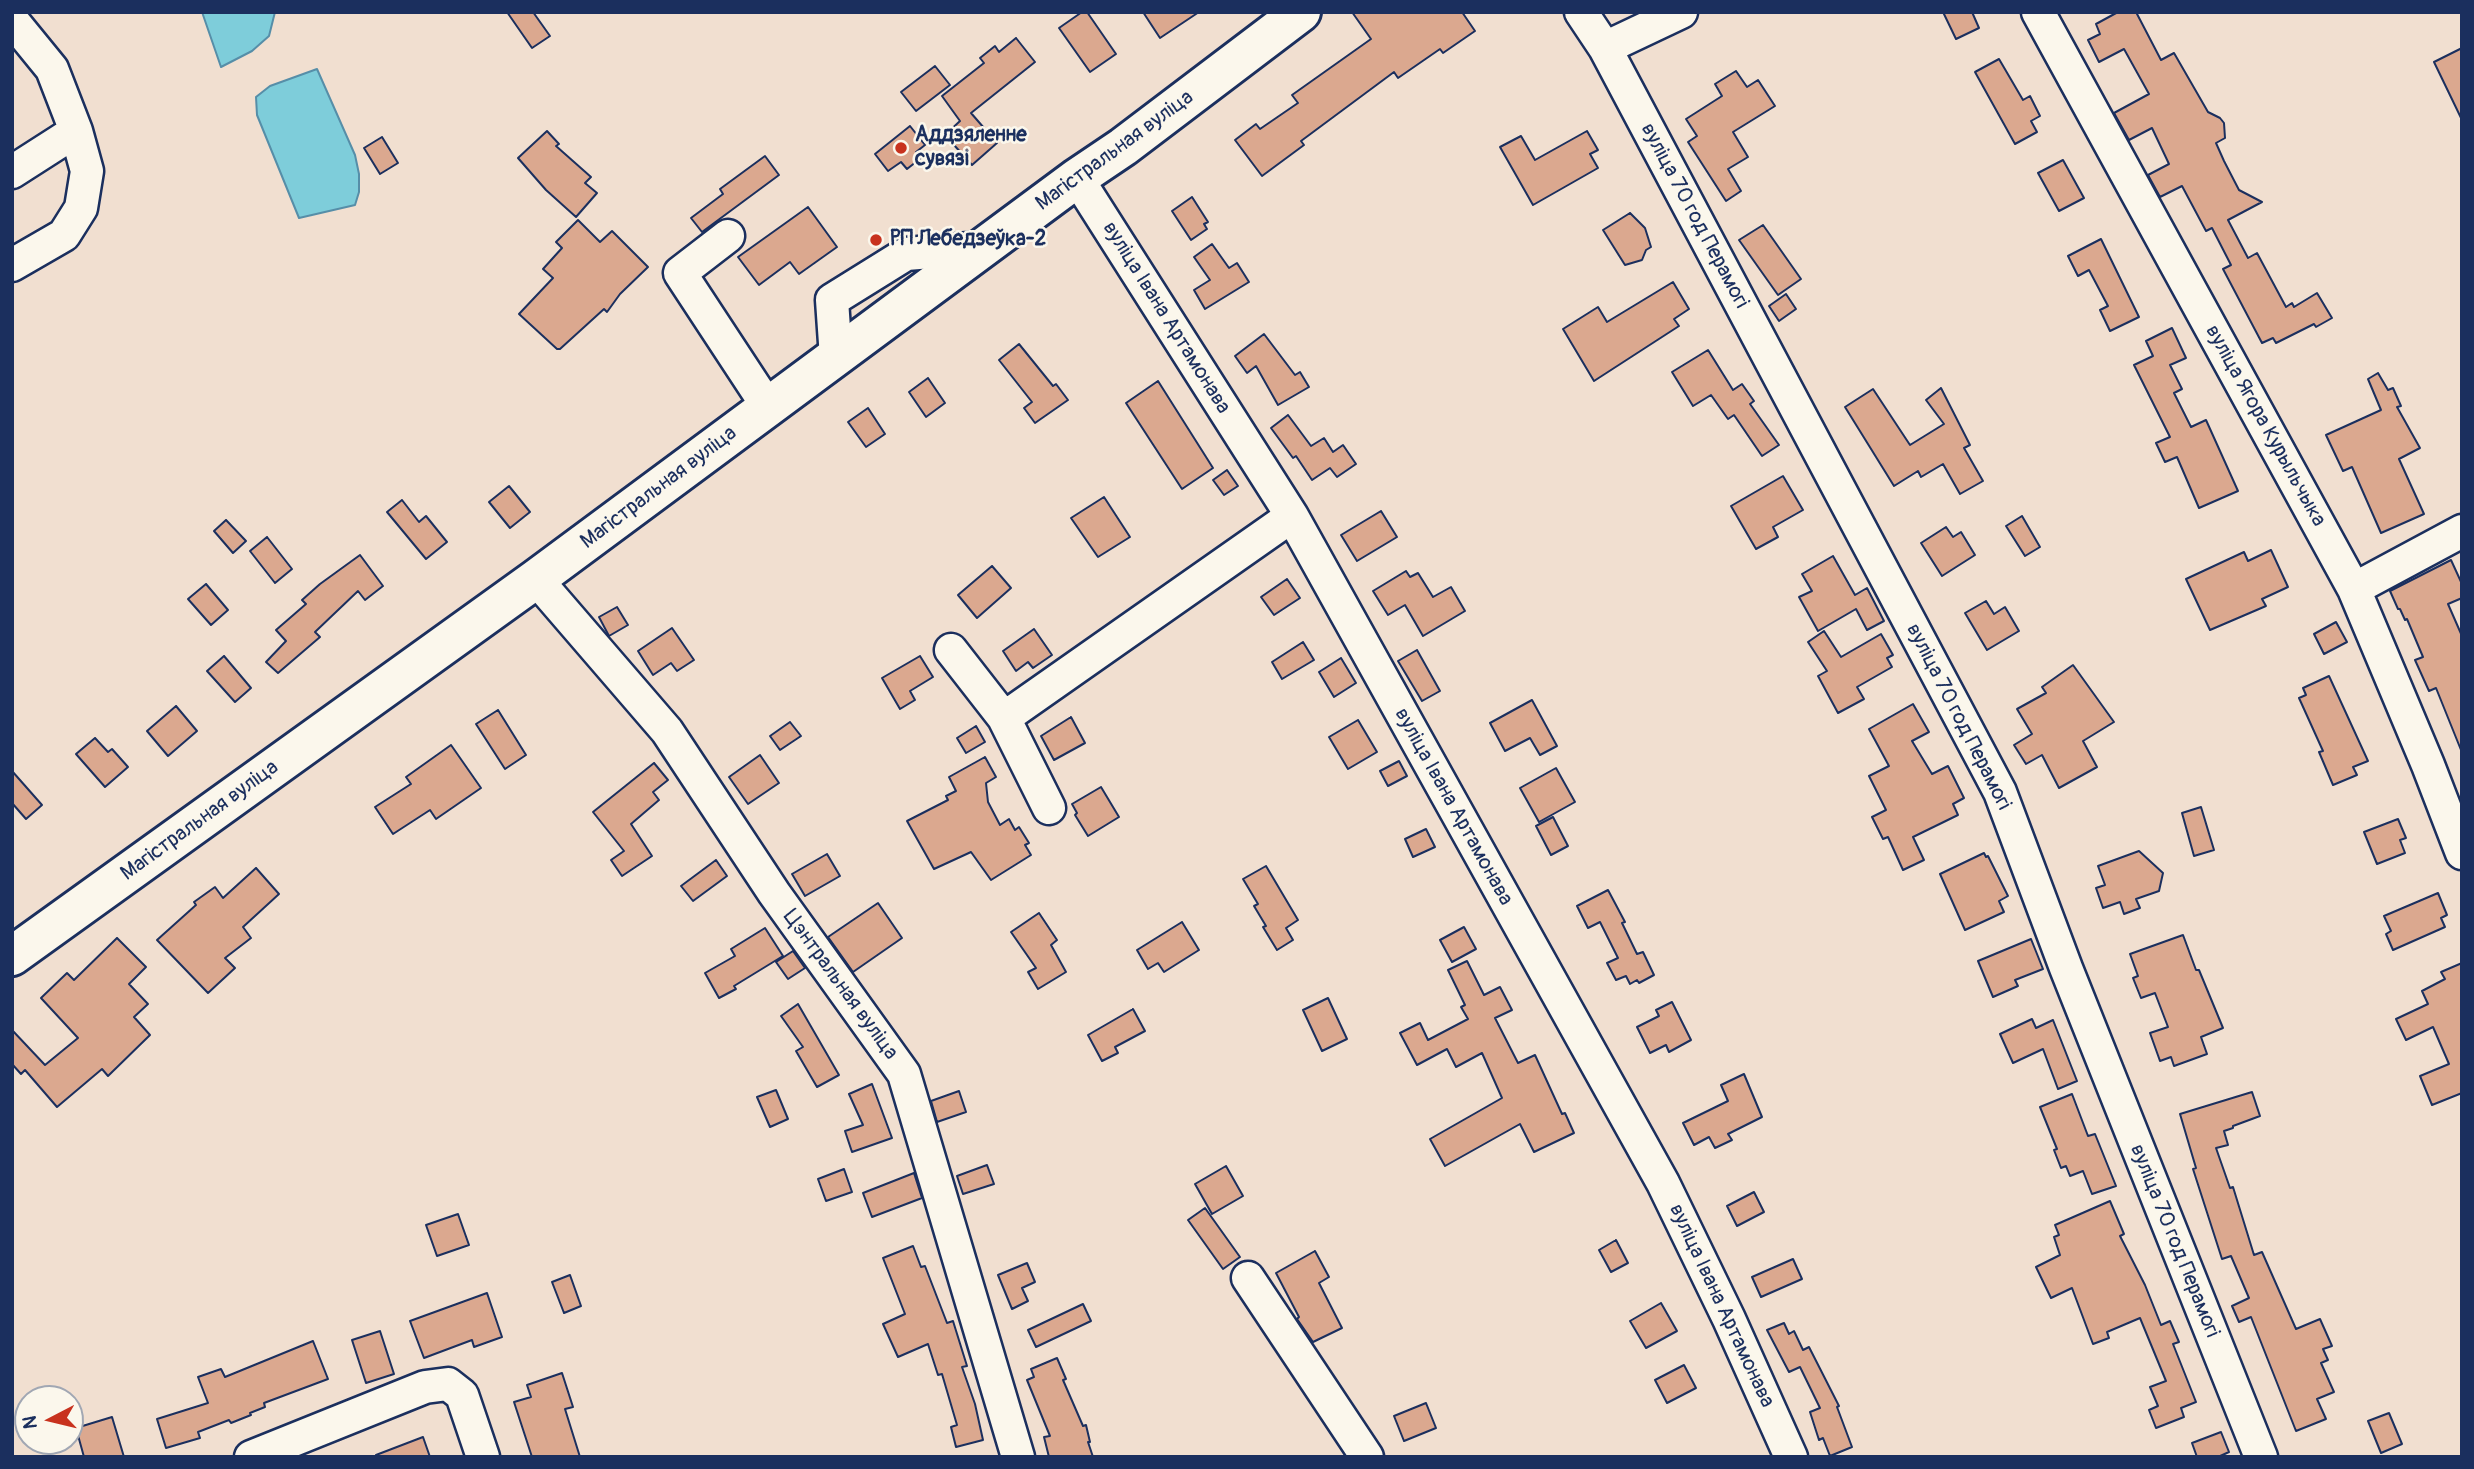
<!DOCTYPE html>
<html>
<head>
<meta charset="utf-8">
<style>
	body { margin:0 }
	#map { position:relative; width:2474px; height:1469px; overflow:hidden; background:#f1dfd0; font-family:Pangolin,sans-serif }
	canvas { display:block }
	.frame { position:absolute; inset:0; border:14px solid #1b2f5e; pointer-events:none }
	.north { position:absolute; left:14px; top:1385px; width:70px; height:70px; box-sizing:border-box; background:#fbf7ec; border:2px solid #a1a7b3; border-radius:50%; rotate:263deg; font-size:19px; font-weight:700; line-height:28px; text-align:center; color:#1b2f5e }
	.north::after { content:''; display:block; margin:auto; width:24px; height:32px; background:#c8321e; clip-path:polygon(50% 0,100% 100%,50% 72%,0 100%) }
</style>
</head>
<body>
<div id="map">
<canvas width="2474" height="1469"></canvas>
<div class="frame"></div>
<div class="north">N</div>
</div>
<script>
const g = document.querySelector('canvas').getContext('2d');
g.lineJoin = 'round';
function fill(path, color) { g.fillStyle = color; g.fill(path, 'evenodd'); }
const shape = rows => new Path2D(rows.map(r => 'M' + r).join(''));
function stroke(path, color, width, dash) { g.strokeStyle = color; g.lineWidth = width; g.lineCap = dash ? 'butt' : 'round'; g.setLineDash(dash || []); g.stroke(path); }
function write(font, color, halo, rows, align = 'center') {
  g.font = font + ' Pangolin,sans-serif'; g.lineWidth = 5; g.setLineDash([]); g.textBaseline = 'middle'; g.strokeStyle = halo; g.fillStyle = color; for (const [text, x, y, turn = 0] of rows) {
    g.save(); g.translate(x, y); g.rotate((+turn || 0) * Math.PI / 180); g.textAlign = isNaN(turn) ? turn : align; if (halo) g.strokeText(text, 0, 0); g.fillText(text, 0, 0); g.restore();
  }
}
const water = shape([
	[202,12,275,12,269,36,252,51,221,67,202,12],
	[317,69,355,155,359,174,359,192,355,205,299,218,257,115,256,97,270,86,317,69]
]);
const building = shape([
	[507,12,533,12,550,36,532,48,507,12],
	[1082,12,1087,12,1116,54,1090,72,1059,28,1082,12],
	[1143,12,1199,12,1160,38,1143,12],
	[1352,12,1462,12,1475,31,1443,53,1440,49,1398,78,1394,72,1301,141,1304,145,1262,176,1235,140,1256,124,1260,129,1298,103,1292,95,1371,39,1352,12],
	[1943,12,1972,12,1979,28,1956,39,1943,12],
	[2118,12,2136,12,2161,60,2174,53,2208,112,2220,118,2224,123,2225,138,2216,143,2224,161,2239,190,2262,202,2228,220,2248,258,2257,253,2286,307,2292,303,2294,307,2317,293,2332,318,2316,327,2314,324,2276,343,2273,338,2262,343,2223,269,2231,265,2212,228,2206,231,2182,186,2160,197,2148,175,2169,164,2152,128,2129,140,2114,113,2149,94,2124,49,2099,62,2088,40,2100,34,2096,24,2118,12],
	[1016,38,1035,62,971,113,997,143,972,165,945,135,960,121,942,96,984,63,980,58,995,46,999,52,1016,38],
	[2462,48,2462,120,2434,62,2462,48],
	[1999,59,2023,100,2030,96,2040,116,2031,121,2037,132,2015,144,1975,72,1999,59],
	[935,66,950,85,916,111,901,92,935,66],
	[1736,71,1747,87,1758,80,1775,106,1733,132,1748,157,1728,169,1741,191,1726,201,1688,142,1697,136,1686,119,1722,96,1715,84,1736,71],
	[910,126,925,145,916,152,921,158,907,169,901,162,888,171,875,154,910,126],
	[547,131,559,144,556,146,591,177,585,183,597,193,576,217,546,190,518,158,547,131],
	[1587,131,1598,150,1590,154,1598,168,1533,205,1500,147,1521,136,1535,160,1587,131],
	[382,137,398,163,380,174,364,148,382,137],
	[765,156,779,175,702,232,691,218,723,194,720,189,765,156],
	[2063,160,2084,198,2059,211,2038,173,2063,160],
	[1192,197,1208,222,1204,224,1207,229,1191,240,1172,211,1192,197],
	[808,207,837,247,799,274,790,262,759,285,738,257,808,207],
	[1630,213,1645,228,1651,247,1646,250,1642,260,1625,265,1603,230,1630,213],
	[578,220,600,242,612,231,648,267,620,294,607,312,604,309,560,349,557,349,519,314,553,278,543,269,562,248,556,242,578,220],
	[1763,225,1801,279,1778,295,1739,240,1763,225],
	[2101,239,2139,317,2110,331,2100,310,2108,306,2089,270,2078,276,2068,256,2101,239],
	[1212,244,1229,268,1237,263,1249,282,1205,309,1194,290,1210,280,1194,257,1212,244],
	[1673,282,1689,309,1674,319,1679,326,1594,381,1563,329,1598,307,1607,322,1673,282],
	[1786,294,1796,309,1779,321,1769,306,1786,294],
	[2172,328,2186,358,2170,365,2182,389,2174,393,2191,427,2206,420,2238,491,2199,508,2177,457,2165,462,2156,443,2170,437,2134,365,2153,356,2146,341,2172,328],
	[1264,334,1295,375,1300,372,1309,387,1278,405,1256,366,1247,373,1235,356,1264,334],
	[1019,344,1053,386,1056,384,1068,400,1035,423,1024,408,1032,402,999,360,1019,344],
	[1708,350,1733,390,1742,384,1754,401,1750,404,1779,445,1762,456,1734,415,1728,419,1711,395,1693,406,1672,372,1708,350],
	[2378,373,2388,390,2393,388,2401,406,2397,407,2420,448,2399,459,2424,514,2381,533,2352,467,2343,471,2326,435,2381,410,2368,379,2378,373],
	[928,378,945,403,926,417,909,392,928,378],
	[1158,381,1213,468,1182,489,1126,403,1158,381],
	[1941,388,1970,445,1964,448,1983,481,1960,494,1943,464,1921,477,1918,471,1894,486,1845,407,1873,389,1910,445,1944,424,1926,400,1941,388],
	[868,408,885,434,866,447,848,422,868,408],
	[1288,415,1311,446,1324,438,1333,452,1343,445,1356,464,1337,477,1330,468,1312,480,1296,456,1293,458,1271,428,1288,415],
	[1227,470,1238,486,1224,495,1213,480,1227,470],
	[1783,476,1803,510,1773,527,1778,537,1756,549,1731,506,1783,476],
	[509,486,530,512,510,528,489,502,509,486],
	[1104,497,1130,537,1098,557,1071,518,1104,497],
	[402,500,419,522,426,516,447,542,426,559,387,512,402,500],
	[1381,511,1397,537,1357,561,1341,535,1381,511],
	[2022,516,2040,547,2025,556,2006,526,2022,516],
	[226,520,246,541,233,553,214,531,226,520],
	[1946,527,1953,537,1961,532,1975,555,1942,576,1921,543,1946,527],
	[267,537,292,569,275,583,250,551,267,537],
	[2271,550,2288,587,2262,599,2266,606,2210,630,2186,579,2244,552,2248,561,2271,550],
	[360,555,383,586,365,600,358,591,315,632,320,637,278,673,266,662,286,641,276,630,306,604,302,600,320,584,360,555],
	[1833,556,1855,595,1867,588,1884,621,1867,630,1856,609,1818,631,1799,597,1812,591,1802,574,1833,556],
	[2451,560,2462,584,2462,598,2448,604,2462,636,2461,750,2436,688,2429,691,2415,660,2423,657,2407,619,2405,620,2400,609,2398,609,2390,591,2451,560],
	[992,566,1011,588,977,618,958,595,992,566],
	[1406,571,1410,577,1418,573,1433,597,1451,587,1465,611,1423,636,1405,605,1388,615,1373,591,1406,571],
	[1287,579,1300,598,1274,615,1261,597,1287,579],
	[206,584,228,610,211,625,188,599,206,584],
	[1986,601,1994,614,2005,607,2019,631,1987,650,1965,613,1986,601],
	[617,607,628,625,609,636,599,617,617,607],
	[2336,622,2347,642,2324,654,2314,634,2336,622],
	[672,628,694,660,677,671,671,663,653,675,638,651,672,628],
	[1034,629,1052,655,1033,668,1028,662,1016,671,1003,651,1034,629],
	[1824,631,1841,657,1881,634,1893,655,1887,658,1892,667,1857,687,1864,699,1838,713,1818,676,1827,671,1808,642,1824,631],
	[1303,642,1314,660,1282,679,1272,662,1303,642],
	[1417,650,1440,691,1422,701,1398,661,1417,650],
	[224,656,251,688,235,702,207,671,224,656],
	[920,656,933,677,910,691,915,700,900,709,882,678,920,656],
	[1341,658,1356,683,1334,697,1319,672,1341,658],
	[2073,665,2114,722,2083,741,2097,767,2059,788,2042,755,2026,764,2014,745,2032,734,2017,709,2046,693,2042,687,2073,665],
	[2329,676,2368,761,2353,767,2357,775,2333,785,2319,752,2323,751,2299,698,2306,695,2303,688,2329,676],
	[1532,700,1557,746,1540,755,1530,738,1505,751,1490,723,1532,700],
	[1913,704,1929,732,1912,741,1932,774,1948,766,1964,798,1953,804,1958,815,1913,837,1924,860,1903,870,1888,837,1883,839,1872,817,1886,810,1869,776,1889,766,1869,729,1913,704],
	[176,706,197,731,168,756,147,731,176,706],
	[498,710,526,755,505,769,476,724,498,710],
	[1071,717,1085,743,1054,760,1041,736,1071,717],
	[1358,720,1377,752,1348,769,1329,737,1358,720],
	[790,722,801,736,780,750,770,736,790,722],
	[976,726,985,742,966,753,957,738,976,726],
	[95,738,108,752,112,749,128,767,105,787,76,754,95,738],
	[451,745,481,788,436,819,430,810,393,834,375,807,411,784,406,777,451,745],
	[760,755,779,783,748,804,729,777,760,755],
	[985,757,996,777,986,783,988,802,1000,825,1009,819,1015,830,1019,827,1029,843,1025,845,1031,855,991,880,971,852,934,869,907,821,948,800,946,796,956,791,949,777,985,757],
	[1399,761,1407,776,1388,786,1380,771,1399,761],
	[654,763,668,780,653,792,659,800,631,824,652,856,622,876,611,860,624,851,593,812,654,763],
	[1556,768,1575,802,1539,822,1520,788,1556,768],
	[12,771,42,805,26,819,12,803,12,771],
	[1101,787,1119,817,1088,836,1075,815,1077,813,1072,804,1101,787],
	[2201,807,2214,850,2194,856,2182,813,2201,807],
	[1553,817,1568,846,1551,855,1536,826,1553,817],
	[2398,819,2406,838,2400,840,2405,853,2377,864,2364,832,2398,819],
	[1426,829,1435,847,1413,857,1405,839,1426,829],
	[2139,851,2163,873,2159,891,2136,899,2140,908,2124,914,2120,902,2103,908,2096,888,2105,885,2098,866,2139,851],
	[1984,853,1986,857,1988,856,2008,896,1999,901,2004,912,1965,930,1940,874,1984,853],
	[827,854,840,876,805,896,792,874,827,854],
	[716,860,727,876,693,901,681,886,716,860],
	[1266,866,1298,920,1286,928,1293,940,1277,950,1263,927,1266,926,1254,906,1258,904,1243,879,1266,866],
	[256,868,279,894,243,927,251,938,225,958,235,968,208,993,157,940,196,905,194,902,215,887,223,898,256,868],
	[1608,890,1625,922,1622,923,1637,954,1643,952,1654,975,1639,983,1637,980,1630,984,1626,976,1616,980,1607,963,1618,958,1600,922,1588,928,1577,906,1608,890],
	[2438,893,2447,915,2441,918,2445,927,2393,950,2386,934,2391,931,2384,916,2438,893],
	[878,903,902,938,853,972,828,937,878,903],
	[1039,913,1057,940,1051,945,1066,972,1038,989,1028,972,1036,968,1011,932,1039,913],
	[1182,922,1199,950,1164,972,1158,963,1148,969,1137,950,1182,922],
	[1464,927,1476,949,1452,962,1440,940,1464,927],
	[765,928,783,956,734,986,736,989,719,998,705,973,735,956,731,949,765,928],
	[2183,935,2196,970,2199,970,2223,1028,2201,1037,2207,1054,2174,1066,2171,1057,2160,1061,2150,1033,2168,1027,2155,993,2141,998,2133,978,2138,976,2130,954,2183,935],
	[117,938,146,967,129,984,148,1004,134,1017,150,1035,108,1076,102,1069,57,1107,25,1070,21,1074,12,1064,12,1030,45,1065,78,1038,41,998,67,973,74,980,117,938],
	[2031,939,2043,969,2015,980,2018,986,1993,997,1978,961,2031,939],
	[793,951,805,968,788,979,776,962,793,951],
	[1467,961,1484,995,1500,987,1512,1010,1495,1018,1518,1063,1535,1055,1562,1114,1565,1113,1574,1133,1534,1152,1520,1124,1445,1166,1430,1139,1502,1098,1482,1053,1456,1067,1447,1049,1417,1065,1400,1033,1420,1023,1428,1040,1468,1019,1461,1007,1465,1005,1448,970,1467,961],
	[2462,963,2462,1093,2432,1105,2420,1076,2449,1064,2433,1027,2406,1040,2396,1019,2428,1004,2422,991,2445,979,2441,972,2462,963],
	[1328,998,1347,1039,1322,1051,1303,1010,1328,998],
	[1672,1002,1691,1040,1669,1052,1666,1045,1650,1053,1637,1027,1659,1016,1656,1010,1672,1002],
	[798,1004,839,1075,817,1087,796,1051,803,1047,781,1016,798,1004],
	[1133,1009,1145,1031,1115,1047,1118,1053,1102,1061,1088,1035,1133,1009],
	[2032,1019,2036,1028,2053,1020,2077,1081,2058,1089,2043,1049,2013,1063,2000,1034,2032,1019],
	[1744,1074,1762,1117,1728,1134,1732,1140,1715,1148,1709,1137,1694,1145,1683,1123,1728,1101,1721,1085,1744,1074],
	[872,1084,892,1138,852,1152,845,1131,863,1125,849,1094,872,1084],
	[776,1090,788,1119,770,1127,757,1097,776,1090],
	[959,1091,966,1112,937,1122,931,1101,959,1091],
	[2252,1092,2260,1116,2233,1126,2233,1128,2224,1131,2228,1145,2216,1148,2230,1188,2233,1187,2254,1255,2262,1252,2296,1329,2320,1319,2332,1346,2323,1349,2328,1360,2321,1363,2334,1392,2317,1399,2326,1419,2296,1431,2251,1317,2239,1322,2232,1306,2249,1298,2231,1256,2222,1259,2193,1169,2196,1168,2180,1114,2252,1092],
	[2072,1094,2088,1136,2095,1134,2116,1186,2092,1194,2083,1171,2070,1176,2066,1166,2061,1168,2054,1150,2057,1149,2040,1107,2072,1094],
	[987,1165,994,1184,963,1194,957,1176,987,1165],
	[1226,1166,1243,1196,1212,1214,1195,1184,1226,1166],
	[844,1169,852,1192,826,1201,818,1179,844,1169],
	[914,1173,922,1198,872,1217,863,1193,914,1173],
	[1754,1192,1764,1212,1737,1226,1727,1206,1754,1192],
	[2110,1201,2124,1234,2120,1236,2145,1285,2161,1325,2170,1321,2179,1342,2173,1344,2196,1402,2181,1408,2184,1417,2156,1428,2149,1410,2158,1406,2150,1387,2166,1381,2140,1318,2107,1332,2109,1338,2093,1344,2072,1288,2051,1298,2036,1267,2060,1255,2054,1237,2059,1235,2055,1225,2110,1201],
	[1205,1208,1240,1257,1223,1269,1188,1220,1205,1208],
	[458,1214,469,1245,437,1256,426,1225,458,1214],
	[1616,1240,1628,1263,1611,1272,1599,1250,1616,1240],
	[913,1246,921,1267,925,1266,947,1323,953,1321,967,1366,962,1367,975,1404,983,1440,956,1447,951,1427,957,1425,942,1374,938,1375,928,1344,898,1357,883,1324,905,1314,883,1258,913,1246],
	[1315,1251,1329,1277,1319,1283,1342,1328,1313,1342,1297,1319,1299,1317,1276,1273,1315,1251],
	[1793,1259,1802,1279,1761,1297,1752,1277,1793,1259],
	[1027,1263,1035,1282,1022,1288,1028,1301,1012,1309,998,1275,1027,1263],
	[570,1275,581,1306,564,1313,552,1282,570,1275],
	[487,1293,502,1337,474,1347,472,1340,424,1358,410,1321,487,1293],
	[1661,1303,1677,1331,1646,1348,1630,1321,1661,1303],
	[1083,1304,1091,1321,1036,1347,1028,1330,1083,1304],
	[1784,1323,1789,1334,1794,1331,1803,1350,1809,1347,1839,1406,1837,1407,1852,1447,1830,1456,1823,1438,1819,1440,1810,1412,1820,1408,1800,1367,1789,1372,1767,1330,1784,1323],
	[380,1331,394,1374,366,1383,352,1340,380,1331],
	[313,1341,328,1379,264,1403,265,1407,250,1413,251,1415,231,1423,229,1420,198,1432,200,1438,166,1448,157,1419,208,1403,198,1377,221,1369,225,1377,313,1341],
	[1057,1358,1066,1379,1063,1380,1083,1426,1086,1425,1090,1442,1088,1442,1093,1457,1049,1457,1044,1437,1050,1436,1027,1380,1034,1377,1031,1369,1057,1358],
	[1684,1365,1696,1388,1667,1403,1655,1380,1684,1365],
	[562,1373,573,1407,565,1409,580,1457,532,1457,514,1402,531,1397,527,1385,562,1373],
	[1426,1403,1436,1428,1404,1441,1394,1416,1426,1403],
	[2389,1413,2402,1444,2381,1453,2368,1421,2389,1413],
	[112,1417,124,1457,84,1457,76,1428,112,1417],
	[2221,1432,2229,1452,2218,1457,2197,1457,2192,1443,2221,1432],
	[423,1437,430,1457,376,1457,376,1455,423,1437]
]);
const minor = shape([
	[1581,12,1605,48,2000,792,2066,968,2261,1457],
	[2038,12,2354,589,2428,765,2462,853],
	[12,20,52,69,76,131,12,172],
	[1605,48,1681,12],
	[1077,178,1292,516,1663,1183,1729,1319,1791,1457],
	[728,236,680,273,768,407],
	[12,265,64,235,81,208,87,171,76,131],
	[836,358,832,300,906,254,982,248],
	[536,579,667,731,774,893,904,1074,1018,1457],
	[2354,589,2462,531],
	[951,650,1004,718],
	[1049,808,1004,718,1292,516],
	[1248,1278,1367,1457],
	[251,1457,425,1387,448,1384,462,1395,483,1457]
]);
const major = shape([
	[12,956,536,579,1077,178,1123,147,1301,12]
]);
const markers = [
	[901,148,7,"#c8321e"],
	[876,240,7,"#c8321e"]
];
const poiNames = [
	["Аддзяленне",915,136],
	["сувязі",915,160],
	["РП Лебедзеўка-2",890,240]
];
const streetNames = [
	["Магістральная вуліца",1115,151,-36],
	["вуліца 70 год Перамогі",1694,216,62],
	["вуліца Івана Артамонава",1166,318,58],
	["вуліца Ягора Курыльчыка",2265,426,61],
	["Магістральная вуліца",659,488,-37],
	["вуліца 70 год Перамогі",1958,717,63],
	["вуліца Івана Артамонава",1453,807,61],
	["Магістральная вуліца",200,821,-36],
	["Цэнтральная вуліца",840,985,54],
	["вуліца 70 год Перамогі",2174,1241,68],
	["вуліца Івана Артамонава",1721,1306,65]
];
fill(water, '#7ecdda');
stroke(water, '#568ea8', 2);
fill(building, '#dba88f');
stroke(building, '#1b2f5e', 2);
stroke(minor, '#1b2f5e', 37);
stroke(major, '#1b2f5e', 44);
stroke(minor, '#fbf7ec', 32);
stroke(major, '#fbf7ec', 38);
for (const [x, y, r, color] of markers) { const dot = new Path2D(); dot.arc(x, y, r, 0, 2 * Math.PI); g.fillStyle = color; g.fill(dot); stroke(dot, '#fbf7ec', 2.5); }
write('bold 21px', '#1b2f5e', '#fbf7ec', poiNames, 'left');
write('21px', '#1b2f5e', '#fbf7ec', streetNames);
</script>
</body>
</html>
